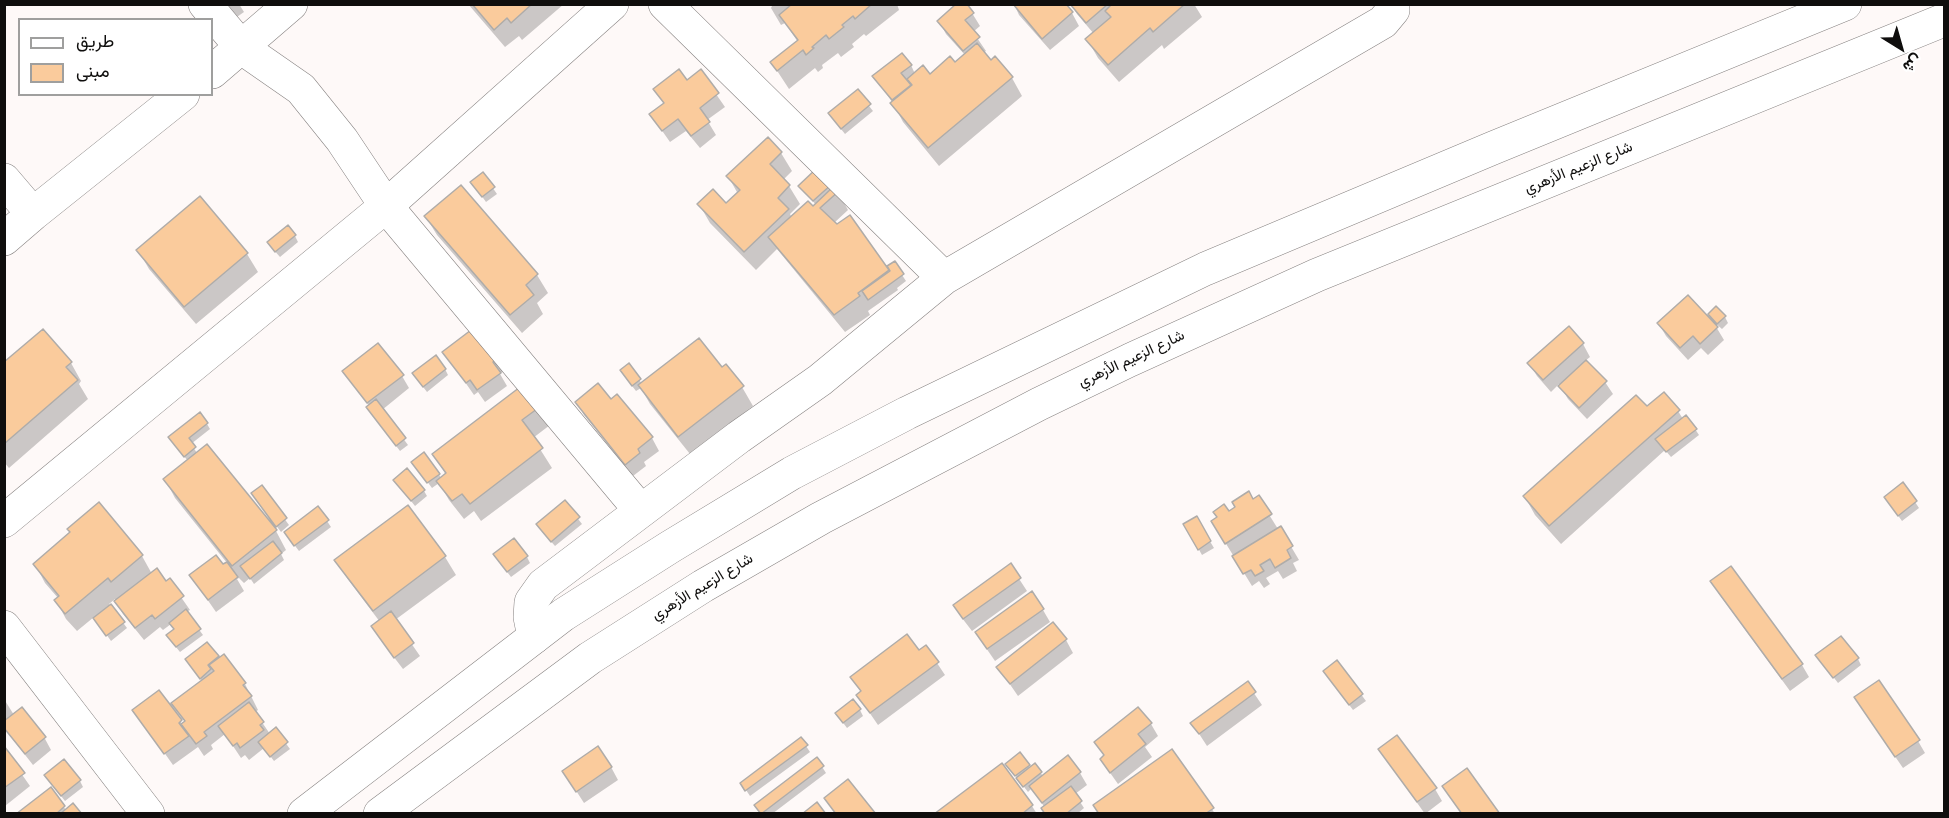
<!DOCTYPE html>
<html>
<head>
<meta charset="utf-8">
<style>
	body { margin:0 }
	#map { position:relative; width:1949px; height:818px; overflow:hidden; background:#fef9f8; font-family:Overpass,Vazirmatn,sans-serif }
	canvas { display:block }
	.frame { position:absolute; inset:0; border:6px solid #0f0e0d; pointer-events:none }
	.legend { position:absolute; left:18px; top:18px; width:195px; height:78px; box-sizing:border-box; background:#fff; border:2px solid #9f9f9e; margin:0; padding:8px 10px; list-style:none; font-size:18px; color:#0f0e0d }
	.legend li { display:flex; align-items:center; gap:12px; height:30px }
	.legend b { width:30px; border:2px solid #9f9f9e }
	.north { position:absolute; left:1871px; top:18px; width:60px; height:60px; -webkit-text-stroke:4px #fff; paint-order:stroke; rotate:143deg; font-size:16px; font-weight:700; line-height:24px; text-align:center; color:#0f0e0d }
	.north::after { content:''; display:block; margin:auto; width:21px; height:27px; background:#0f0e0d; clip-path:polygon(50% 0,100% 100%,50% 72%,0 100%) }
</style>
</head>
<body>
<div id="map">
<canvas width="1949" height="818"></canvas>
<div class="frame"></div>
<ul class="legend">
<li><b style="height:8px;background:#fff"></b>طريق</li>
<li><b style="height:16px;background:#facb9c"></b>مبنى</li>
</ul>
<div class="north">ش</div>
</div>
<script>
const g = document.querySelector('canvas').getContext('2d');
g.lineJoin = 'round';
function fill(path, color) { g.fillStyle = color; g.fill(path, 'evenodd'); }
const shape = rows => new Path2D(rows.map(r => 'M' + r).join(''));
function stroke(path, color, width, dash) { g.strokeStyle = color; g.lineWidth = width; g.lineCap = dash ? 'butt' : 'round'; g.setLineDash(dash || []); g.stroke(path); }
function write(font, color, halo, rows, align = 'center') {
  g.font = font + ' Overpass,Vazirmatn,sans-serif'; g.lineWidth = 4.5; g.setLineDash([]); g.textBaseline = 'middle'; g.strokeStyle = halo; g.fillStyle = color; for (const [text, x, y, turn = 0] of rows) {
    g.save(); g.translate(x, y); g.rotate((+turn || 0) * Math.PI / 180); g.textAlign = isNaN(turn) ? turn : align; if (halo) g.strokeText(text, 0, 0); g.fillText(text, 0, 0); g.restore();
  }
}
const shadow = shape([
	[223,4,239,4,244,12,234,19],
	[468,4,564,4,522,40,519,36,505,47],
	[773,4,897,4,899,10,866,36,864,34,852,44,854,47,841,57,838,53,822,65,823,68,818,72,815,68,789,89,772,63,798,42,785,23,781,25,771,8],
	[1014,4,1072,13,1079,26,1050,50,1019,15],
	[1071,4,1194,4,1202,17,1164,49,1162,45,1119,82,1098,58,1087,39,1094,34,1077,14],
	[972,13,980,26,973,32,986,51,983,53,1012,78,1022,96,939,166,903,122,893,103,874,77,911,65,915,74,930,76,955,64,965,55,946,34,939,21],
	[700,71,725,107,707,120,716,135,700,148,686,131,670,142,651,115,664,104,655,90,687,82],
	[857,91,873,111,845,134,833,119],
	[781,153,792,171,783,180,789,186,800,204,790,214,792,218,816,205,800,186,817,170,838,192,848,210,834,223,837,226,849,217,889,273,894,263,906,281,897,288,898,290,868,311,870,315,845,332,777,249,756,270,710,223,699,204,726,205,738,194,728,176],
	[483,174,497,194,486,202,476,188],
	[461,187,537,275,548,293,537,303,543,314,522,333,437,235,426,217],
	[200,198,247,254,258,272,196,324,149,269,138,250],
	[295,236,298,242,280,257,272,248],
	[1710,314,1725,317,1728,323,1722,329,1714,322],
	[1659,324,1715,325,1724,340,1708,355,1701,348,1688,360,1666,336],
	[475,329,504,371,500,374,507,386,485,402,478,392,474,395,444,352],
	[1583,344,1590,357,1585,361,1605,382,1613,394,1587,419,1568,399,1559,384,1551,392,1537,376,1529,363],
	[71,363,81,381,79,384,88,399,9,468,4,462,4,364],
	[629,365,642,384,721,370,742,387,753,406,690,454,650,404,641,388,636,391,625,377],
	[445,369,448,375,427,392,417,379],
	[344,372,402,376,409,388,382,410,408,445,400,451,371,413,368,408,369,406],
	[524,386,550,425,533,438,552,468,481,521,474,511,464,519,449,500,439,483,432,488,417,468,439,474,441,479,446,475,434,454],
	[617,396,652,438,659,451,644,462,646,466,633,476,584,415,577,402,610,401],
	[1647,408,1678,411,1683,419,1695,429,1699,435,1671,457,1665,450,1561,544,1535,515,1525,497],
	[207,424,210,429,191,444,197,453,207,446,276,531,286,550,281,554,284,560,254,584,250,578,244,583,239,578,237,579,244,591,216,612,191,576,223,566,227,563,175,498,165,479,188,461,173,443],
	[1903,484,1919,508,1902,521,1889,503],
	[399,486,424,491,427,496,415,506],
	[261,487,289,525,281,532,256,499],
	[1258,497,1278,529,1280,528,1299,560,1293,563,1297,571,1283,579,1278,571,1266,578,1270,584,1264,588,1259,581,1252,586,1220,534,1229,513],
	[565,502,582,524,555,546,541,530],
	[99,504,142,556,152,574,165,583,169,580,190,610,186,612,203,635,180,652,171,641,175,630,171,624,163,630,160,627,144,640,123,614,115,599,109,604,127,628,111,641,94,617,77,631,66,619,56,600,58,598,45,583,35,564,72,533],
	[1196,518,1214,548,1202,555,1185,525],
	[327,521,331,527,299,551,289,538],
	[445,557,456,575,395,620,420,656,403,669,380,639,380,622,347,578,336,560],
	[527,557,530,563,511,577,498,560],
	[1010,565,1027,591,972,631,962,618],
	[1730,568,1802,665,1809,677,1790,691,1719,594,1712,582],
	[1043,610,1050,622,995,661,984,645],
	[1066,640,1073,653,1018,696,998,667],
	[919,652,937,663,945,675,878,725,858,696,862,693,852,677],
	[218,659,245,684,258,710,255,712,270,734,276,730,290,749,274,761,264,748,249,760,245,755,241,758,225,734,211,745,213,749,204,756,198,747,173,765,134,710,180,721,182,724,185,722,173,703,202,681,186,660,203,670],
	[1858,659,1861,665,1838,683,1821,661],
	[1337,662,1366,701,1353,710,1328,677],
	[1247,683,1262,705,1207,746,1192,723],
	[4,699,14,715,44,737,51,750,33,765,4,728],
	[1138,709,1151,724,1158,736,1145,747,1152,757,1118,784,1101,760,1105,757,1096,742],
	[860,710,863,716,847,728,841,720],
	[1863,710,1918,741,1925,753,1903,768],
	[806,746,810,752,750,796,742,784],
	[4,749,30,786,5,806],
	[1379,749,1435,789,1442,801,1425,814],
	[817,759,826,773,772,814,761,814],
	[1029,766,1030,768,1041,773,1043,777,1080,773,1087,785,1075,794,1084,808,1077,814,1046,814,1045,808,1032,788,1028,792,1011,770],
	[611,767,618,780,584,803,564,772],
	[49,781,80,781,83,787,65,801],
	[50,789,66,810,80,814,18,814],
	[1032,806,1037,814,936,814],
	[1212,809,1215,814,1100,814]
]);
const building = shape([
	[472,4,532,4,511,23,507,18,494,30,472,4],
	[792,4,872,4,855,19,853,16,842,25,844,27,829,39,826,35,812,47,814,48,806,55,803,50,777,71,770,62,798,40,779,15,792,4],
	[956,4,967,4,974,13,965,20,980,37,963,51,937,21,956,4],
	[1013,4,1066,4,1073,12,1042,39,1013,4],
	[1070,4,1108,4,1086,23,1070,4],
	[1112,4,1185,4,1153,32,1150,28,1108,65,1085,39,1111,17,1105,11,1112,4],
	[977,43,991,60,995,56,1013,77,928,148,890,103,912,85,907,79,923,65,930,74,950,56,955,62,977,43],
	[902,53,912,65,901,73,911,85,892,100,872,76,902,53],
	[679,69,687,80,701,69,719,93,700,108,710,122,691,136,678,119,662,131,649,114,664,103,653,89,679,69],
	[858,89,871,104,841,129,828,113,858,89],
	[768,137,782,152,770,164,790,185,778,198,789,209,744,252,697,204,713,189,726,203,740,190,726,176,768,137],
	[817,168,832,184,813,201,798,186,817,168],
	[483,172,495,187,482,197,470,182,483,172],
	[461,185,538,274,526,285,534,295,510,315,424,216,461,185],
	[834,186,839,191,820,208,837,224,850,215,889,270,858,293,860,296,834,315,768,237,808,201,813,206,834,186],
	[200,196,248,253,184,307,136,250,200,196],
	[288,225,296,235,275,252,267,242,288,225],
	[895,261,904,274,868,300,862,291,890,271,887,266,895,261],
	[1688,295,1718,327,1700,344,1693,336,1680,348,1657,323,1688,295],
	[1716,306,1726,316,1717,324,1708,314,1716,306],
	[1569,326,1584,343,1543,380,1527,363,1569,326],
	[475,327,498,357,493,362,501,373,477,390,470,380,466,383,442,352,475,327],
	[43,329,72,362,66,367,78,380,4,444,4,362,43,329],
	[699,338,722,367,726,364,744,386,678,437,638,385,699,338],
	[378,343,404,375,367,403,342,371,378,343],
	[436,355,446,369,423,387,412,373,436,355],
	[1586,360,1607,381,1579,408,1558,386,1586,360],
	[629,363,641,379,632,386,620,370,629,363],
	[598,383,611,399,617,394,653,437,638,449,640,453,625,465,575,402,598,383],
	[524,384,541,406,522,420,543,448,470,504,462,494,452,501,436,481,446,473,432,454,524,384],
	[1664,392,1680,410,1549,526,1523,496,1636,395,1647,406,1664,392],
	[376,399,406,438,396,446,366,407,376,399],
	[200,412,208,423,189,438,196,447,184,457,168,437,200,412],
	[1686,415,1697,429,1666,452,1655,439,1686,415],
	[207,444,277,530,232,566,163,479,207,444],
	[424,452,440,474,427,483,411,462,424,452],
	[407,468,425,490,411,501,393,480,407,468],
	[1903,482,1917,501,1898,516,1884,497,1903,482],
	[262,485,287,518,276,527,251,493,262,485],
	[1249,491,1253,499,1259,495,1272,514,1225,544,1211,521,1217,517,1213,512,1224,504,1229,511,1235,507,1232,502,1249,491],
	[565,500,580,517,551,542,536,524,565,500],
	[99,502,143,555,111,582,108,578,65,614,54,600,59,596,33,564,70,532,67,529,99,502],
	[408,505,446,556,373,611,334,560,408,505],
	[318,506,329,520,294,546,284,532,318,506],
	[1197,516,1211,541,1198,550,1183,524,1197,516],
	[1281,526,1293,546,1287,550,1291,558,1275,568,1270,559,1260,565,1264,571,1255,576,1251,570,1243,574,1232,556,1281,526],
	[514,538,528,556,507,572,493,554,514,538],
	[273,541,282,553,250,579,240,566,273,541],
	[216,555,223,564,227,562,238,577,208,600,189,575,216,555],
	[1011,563,1021,578,963,619,953,605,1011,563],
	[1731,566,1803,664,1782,679,1710,581,1731,566],
	[157,568,166,581,170,578,184,596,155,619,152,615,135,628,114,601,157,568],
	[1032,591,1044,609,987,649,975,632,1032,591],
	[111,604,125,622,106,636,93,618,111,604],
	[186,609,201,629,176,647,166,635,174,629,169,623,186,609],
	[391,611,414,643,394,658,371,626,391,611],
	[1053,622,1067,639,1010,684,996,667,1053,622],
	[907,634,919,650,926,645,939,662,870,713,856,695,861,691,850,677,907,634],
	[1841,636,1859,658,1833,678,1815,655,1841,636],
	[207,642,219,656,208,665,211,669,200,679,185,659,207,642],
	[224,654,246,683,243,685,252,696,204,732,207,736,196,744,181,724,185,721,171,703,214,671,209,665,224,654],
	[1337,660,1363,694,1349,705,1323,671,1337,660],
	[1879,680,1920,740,1895,757,1854,697,1879,680],
	[1248,681,1256,692,1199,734,1190,723,1248,681],
	[159,690,182,720,179,723,189,736,164,754,132,710,159,690],
	[853,699,861,709,843,723,835,713,853,699],
	[249,702,264,722,260,725,264,730,240,748,237,743,233,746,218,726,249,702],
	[22,707,46,737,25,754,4,728,4,721,22,707],
	[1138,707,1152,723,1138,734,1146,744,1110,773,1100,759,1104,755,1094,742,1138,707],
	[276,727,288,742,270,757,258,742,276,727],
	[1397,735,1437,788,1417,802,1378,749,1397,735],
	[801,737,808,745,745,791,740,783,801,737],
	[4,746,25,773,4,788,4,746],
	[598,746,612,767,576,792,562,771,598,746],
	[1172,749,1214,808,1205,814,1099,814,1093,805,1172,749],
	[1020,752,1030,765,1015,776,1005,764,1020,752],
	[1068,755,1081,772,1042,803,1029,786,1068,755],
	[817,757,824,766,761,814,754,805,817,757],
	[64,759,81,780,61,796,44,775,64,759],
	[1002,763,1033,805,1022,814,934,814,1002,763],
	[1035,763,1042,772,1023,787,1016,778,1035,763],
	[1467,768,1500,814,1462,814,1442,786,1467,768],
	[848,779,876,814,836,814,824,798,848,779],
	[1071,786,1082,801,1066,814,1045,814,1041,808,1071,786],
	[51,787,65,806,56,814,16,814,51,787],
	[817,802,826,814,802,814,817,802],
	[73,803,82,814,60,814,73,803]
]);
const minor = shape([
	[205,4,242,48,301,89,342,140,386,206,640,510],
	[665,4,944,278],
	[212,72,291,4],
	[4,180,33,214],
	[4,239,33,214,183,94],
	[4,521,386,206,612,4],
	[4,627,148,814],
	[534,637,530,617,531,602,543,585,739,437,820,380,944,278,1383,22,1393,10,1392,4]
]);
const major = shape([
	[304,814,563,615,670,547,792,473,907,413,1205,269,1493,148,1845,4],
	[380,814,590,658,703,586,821,518,1039,404,1130,360,1317,275,1944,20]
]);
const streetNames = [
	["شارع الزعيم الأزهري",1579,169,-22],
	["شارع الزعيم الأزهري",1132,360,-25],
	["شارع الزعيم الأزهري",703,588,-31]
];
fill(shadow, '#0003');
fill(building, '#facb9c');
stroke(building, '#afaca9', 1.5);
stroke(minor, '#868281', 34);
stroke(major, '#868281', 34);
stroke(minor, '#fff', 33);
stroke(major, '#fff', 33);
write('15px', '#0f0e0d', '#fff', streetNames);
</script>
</body>
</html>
